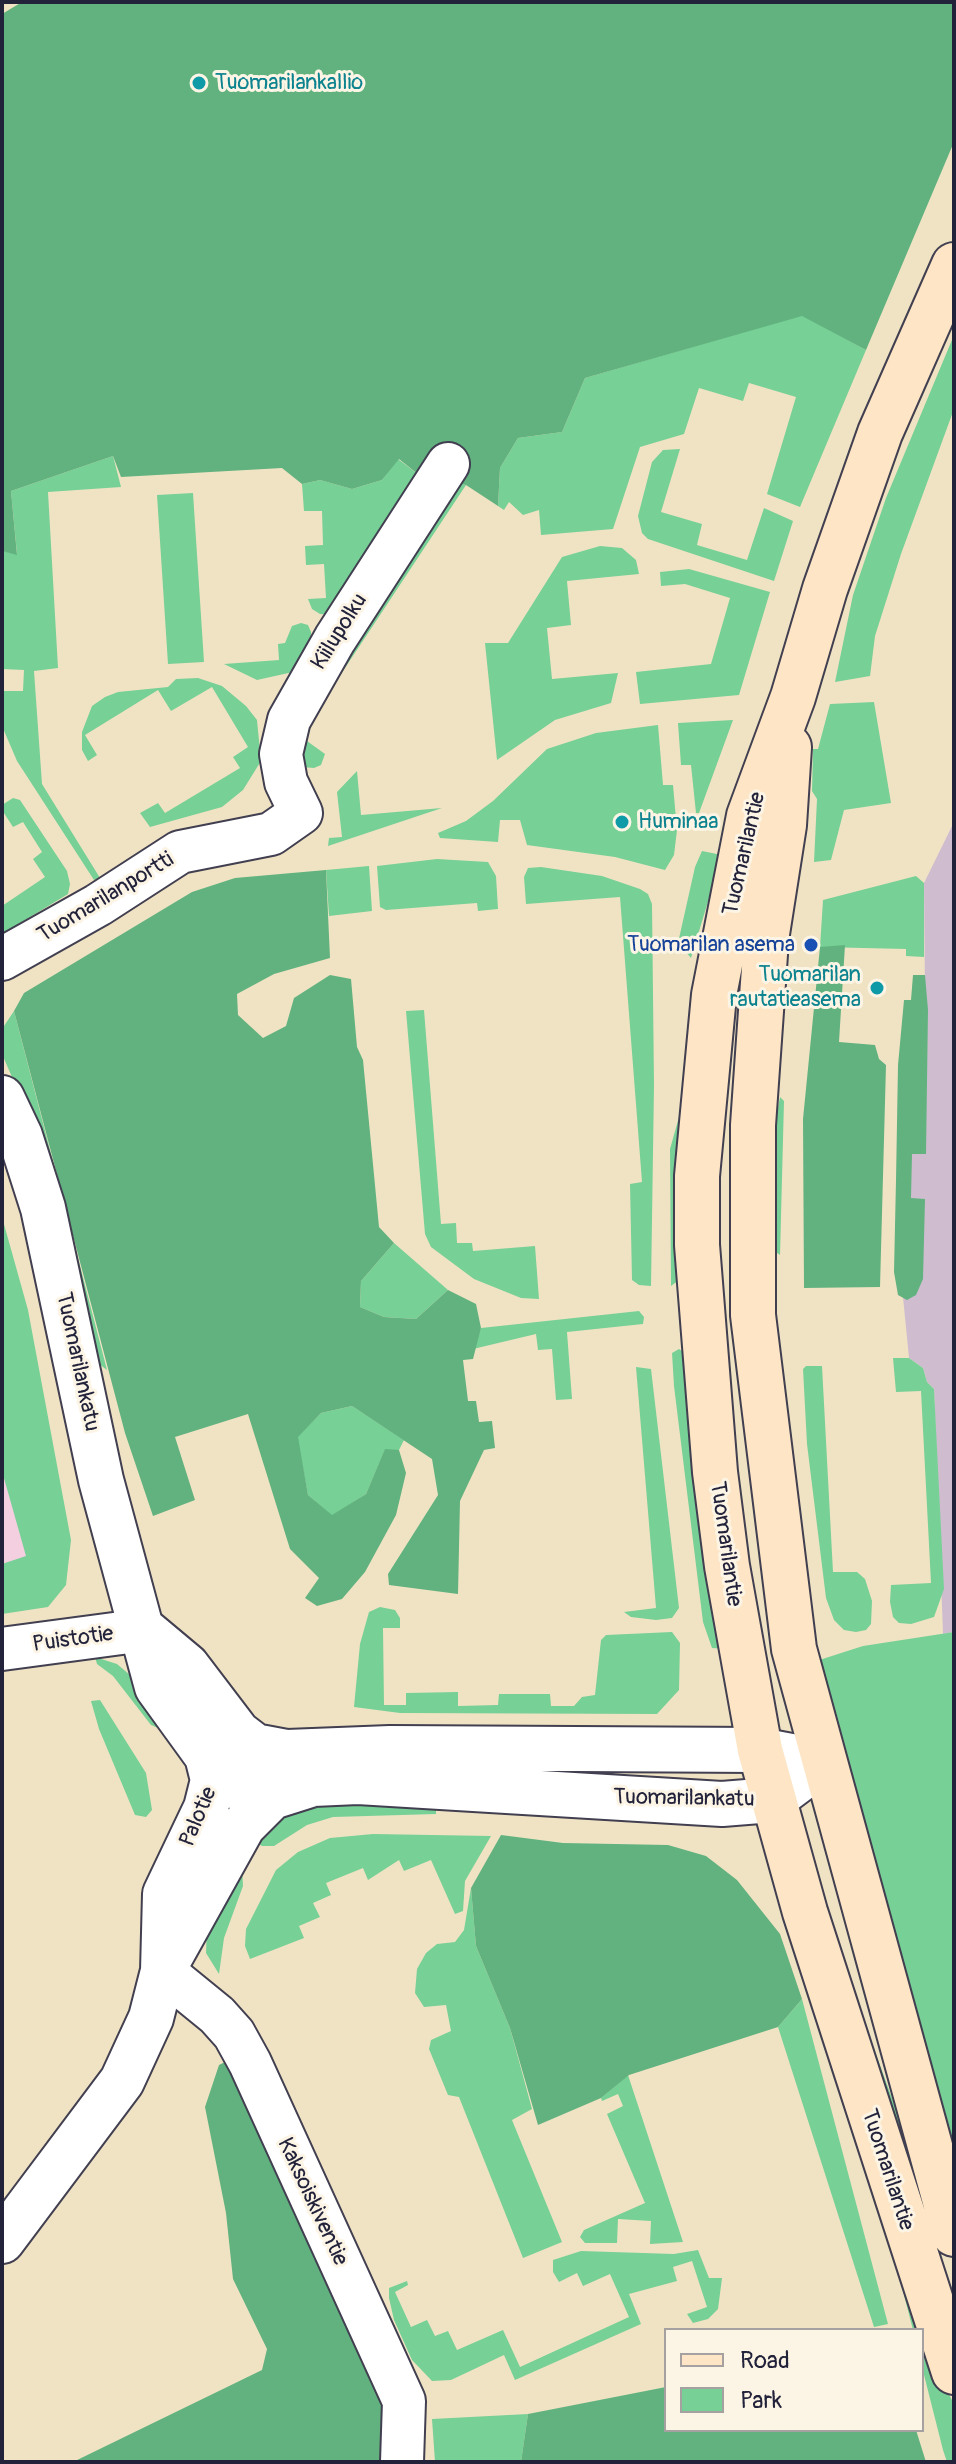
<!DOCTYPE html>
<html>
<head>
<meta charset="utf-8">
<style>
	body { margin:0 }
	#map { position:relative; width:956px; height:2464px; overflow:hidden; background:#f0e3c4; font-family:Pangolin,sans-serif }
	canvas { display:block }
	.frame { position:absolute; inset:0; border:4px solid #22223b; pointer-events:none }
	.legend { position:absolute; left:664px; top:2328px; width:260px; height:104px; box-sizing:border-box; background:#fcf5e5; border:2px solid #a5a1a1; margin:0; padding:10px 14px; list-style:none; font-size:24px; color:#22223b }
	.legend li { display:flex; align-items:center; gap:16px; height:40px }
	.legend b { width:40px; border:2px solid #a5a1a1 }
</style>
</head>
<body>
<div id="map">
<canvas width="956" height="2464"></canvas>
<div class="frame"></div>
<ul class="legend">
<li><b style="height:10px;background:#fde5c5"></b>Road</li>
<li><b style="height:22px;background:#77d096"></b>Park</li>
</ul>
</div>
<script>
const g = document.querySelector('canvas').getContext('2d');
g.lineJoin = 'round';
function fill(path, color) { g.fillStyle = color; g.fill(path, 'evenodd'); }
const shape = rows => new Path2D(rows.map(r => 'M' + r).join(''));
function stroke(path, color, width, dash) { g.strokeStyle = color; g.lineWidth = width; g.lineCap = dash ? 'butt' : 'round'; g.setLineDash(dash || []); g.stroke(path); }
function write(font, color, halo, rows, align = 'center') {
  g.font = font + ' Pangolin,sans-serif'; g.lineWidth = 6; g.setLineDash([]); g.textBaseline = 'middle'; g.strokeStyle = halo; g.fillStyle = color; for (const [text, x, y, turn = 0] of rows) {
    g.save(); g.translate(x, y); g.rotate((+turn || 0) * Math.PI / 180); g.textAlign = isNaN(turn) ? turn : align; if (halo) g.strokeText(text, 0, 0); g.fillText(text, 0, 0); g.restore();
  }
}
const built = shape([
	[2,1409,38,1558,2,1589]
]);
const industrial = shape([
	[954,822,954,1632,943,1634,934,1389,927,1382,923,1368,909,1358,902,1287,906,1067,925,998,924,883]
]);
const green = shape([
	[802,315,866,350,800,507,767,494,796,397,749,383,743,401,699,388,684,434,640,447,613,529,541,535,539,510,523,515,509,502,504,510,498,506,500,468,518,438,562,432,585,378],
	[954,335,954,409,901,554,875,636,870,676,835,682,853,595,886,498],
	[680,449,661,512,702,524,697,545,747,560,764,508,793,521,774,581,648,539,642,533,638,516,652,462,663,450],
	[113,456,121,487,48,492,58,668,34,671,42,784,100,878,94,880,17,761,2,726,2,691,23,691,24,670,2,669,2,551,17,554,11,491],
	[398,459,419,475,330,615,320,614,312,609,308,599,326,598,324,564,306,565,305,546,323,545,322,511,304,511,302,484,320,480,352,489,382,480],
	[457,483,466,485,300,736,325,754,321,765,314,768,301,767,297,715],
	[193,493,204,662,168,664,157,495],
	[600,546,622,548,636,560,639,574,567,581,571,625,547,628,552,679,618,673,611,703,555,720,497,760,485,643,508,643,562,557],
	[689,569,770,592,739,695,640,704,636,672,711,664,730,598,685,584,661,586,660,572],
	[301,623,308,625,311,632,311,650,293,672,257,680,224,664,279,660,278,644,285,643,292,626],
	[198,678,222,686,246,706,257,720,261,761,243,790,222,807,150,827,140,813,158,803,165,813,240,768,233,757,248,747,212,687,171,711,158,690,85,735,97,755,88,761,82,750,82,732,92,706,105,697,118,692,168,687,176,679],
	[874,702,891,803,844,810,831,860,814,862,817,799,812,791,813,749,818,749,830,704],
	[733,720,699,813,696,813,691,765,681,765,678,723],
	[658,725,663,785,673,785,677,830,674,855,665,870,615,857,527,845,520,820,500,820,498,842,440,838,438,833,466,821,493,801,547,749,596,733],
	[357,771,361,815,442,808,328,846,329,838,342,837,337,792],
	[13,798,20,800,67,871,70,884,68,894,2,934,2,906,45,877,33,859,42,852,23,822,13,827,2,810,2,805],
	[702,851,722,855,691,958,678,943,695,867],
	[437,859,488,862,496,876,498,909,478,911,477,903,386,910,380,907,377,866],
	[369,866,372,911,329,916,326,870],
	[541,867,602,876,640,889,648,894,652,904,654,1085,651,1286,639,1285,632,1280,630,1184,642,1182,620,897,526,904,524,877,528,868],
	[916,876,924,883,924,957,906,956,906,949,820,947,823,900],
	[424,1010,441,1224,456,1223,457,1243,472,1243,473,1251,535,1246,539,1299,521,1298,474,1279,431,1247,425,1234,406,1011],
	[14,1011,43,1123,107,1370,95,1361,31,1121,2,1054,2,1029],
	[780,1097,784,1101,780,1255,770,1248,771,1144],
	[679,1117,687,1160,679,1280,671,1286,670,1149],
	[2,1217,28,1310,71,1540,66,1585,48,1607,2,1614,2,1564,26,1556,2,1471],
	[394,1243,448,1290,416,1319,384,1317,360,1307,361,1281],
	[639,1311,644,1317,643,1324,567,1332,572,1399,556,1400,552,1349,538,1350,536,1334,473,1349,481,1328],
	[679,1349,685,1353,727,1649,712,1648,703,1622,674,1386,672,1353],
	[893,1358,909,1358,923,1368,927,1382,934,1389,944,1589,934,1617,911,1624,899,1623,893,1617,890,1602,891,1585,931,1583,921,1391,896,1392],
	[806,1366,822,1366,833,1572,857,1572,865,1579,872,1601,871,1624,866,1630,856,1632,844,1630,834,1620,826,1598,807,1444,803,1369],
	[636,1367,651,1369,679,1608,672,1618,656,1620,631,1617,624,1612,656,1608],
	[352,1406,404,1440,399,1450,385,1450,366,1494,332,1516,308,1495,297,1437,321,1413],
	[380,1607,395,1610,400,1618,400,1628,383,1628,384,1705,406,1705,406,1693,458,1692,458,1706,498,1705,499,1694,550,1694,551,1706,574,1706,582,1697,595,1695,601,1640,606,1635,672,1632,680,1643,679,1690,657,1714,400,1713,354,1707,360,1644,369,1612],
	[954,1632,954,2188,810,1663,863,1646],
	[95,1657,117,1664,143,1686,165,1731,151,1725,113,1676,97,1664],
	[100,1700,146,1773,152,1810,146,1817,135,1815,99,1729,91,1701],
	[305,1802,436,1806,436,1814,333,1817,307,1825,274,1846,262,1846,254,1841,256,1835],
	[373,1834,491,1836,465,1881,463,1911,455,1914,431,1860,404,1871,399,1860,368,1880,363,1868,326,1883,331,1895,313,1903,320,1917,299,1926,304,1938,250,1959,245,1946,246,1929,276,1870,298,1852,330,1838],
	[242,1868,243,1886,224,1938,219,1974,206,1953,207,1926],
	[471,1888,476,1946,510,2028,532,2109,512,2120,562,2242,523,2258,459,2097,448,2095,429,2049,431,2040,451,2031,446,2005,424,2007,415,1993,417,1969,426,1953,437,1944,455,1942,464,1930],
	[802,1999,888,2324,874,2327,778,2027],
	[854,2002,858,2004,907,2140,934,2249],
	[628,2075,683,2242,650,2244,651,2221,618,2219,617,2243,585,2243,580,2237,584,2230,645,2203,607,2114,623,2106,618,2094,602,2101,601,2098],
	[698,2250,709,2278,722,2278,718,2309,708,2319,693,2323,687,2314,707,2307,692,2261,673,2267,677,2281,629,2294,641,2324,515,2380,504,2355,451,2380,432,2381,412,2360,394,2320,389,2298,389,2288,407,2281,408,2285,395,2292,411,2327,427,2320,435,2336,448,2331,457,2350,503,2330,520,2367,629,2317,610,2274,583,2286,577,2273,559,2282,553,2272,553,2260,581,2251,674,2254],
	[894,2256,942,2381,954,2404,954,2462,947,2462,943,2450,922,2367,922,2330,913,2330],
	[528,2414,521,2462,435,2462,432,2419]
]);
const forest = shape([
	[22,2,954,2,954,142,866,350,802,316,585,378,562,432,518,438,500,468,498,506,466,485,419,475,399,459,382,480,352,489,320,480,302,484,282,468,121,477,113,456,11,491,17,555,2,551,2,14],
	[326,870,330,958,274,974,237,994,238,1015,263,1038,286,1026,294,998,330,975,351,979,357,1047,363,1060,379,1227,394,1243,361,1281,360,1307,384,1317,416,1319,448,1290,476,1304,481,1328,473,1359,463,1360,468,1401,476,1401,479,1422,492,1421,495,1448,484,1450,460,1501,458,1594,389,1585,388,1574,438,1495,432,1459,352,1406,321,1413,298,1437,308,1495,332,1515,366,1494,385,1449,399,1450,406,1473,396,1515,365,1572,342,1599,317,1606,305,1598,319,1578,290,1549,248,1414,175,1437,195,1500,153,1516,125,1433,14,1011,24,993,192,892,235,878],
	[845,945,839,1042,875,1045,879,1059,886,1065,880,1287,804,1288,803,1119,820,947],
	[913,975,925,975,928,1010,926,1154,912,1154,911,1198,925,1199,923,1279,916,1295,907,1300,898,1295,894,1272,896,1180,898,1065,904,1000,911,1000],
	[501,1835,563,1843,668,1845,706,1856,737,1880,780,1934,802,1999,778,2027,629,2075,601,2098,538,2125,510,2028,476,1946,471,1888],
	[229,2060,393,2404,390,2462,73,2462,262,2370,267,2349,233,2279,226,2213,205,2107,219,2065],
	[666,2387,666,2430,916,2430,926,2462,521,2462,528,2414]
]);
const minor = shape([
	[2,959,98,905,180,852,271,834,301,813,286,782,281,754,289,720,335,639,448,464],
	[2,1649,144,1630],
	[163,1971,217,2015,234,2034,250,2063,404,2401,402,2462]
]);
const tertiary = shape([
	[2,1098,20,1136,43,1208,101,1480,157,1687,207,1756,213,1780,272,1797,313,1784,358,1782,722,1804,772,1800,823,1762],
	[144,1630,187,1666,238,1733,255,1746,287,1752,390,1748,760,1750,797,1757],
	[164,1968,243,1826,272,1797,265,1775],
	[2,2241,122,2081,151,2018,163,1971,165,1894,206,1808,213,1780,234,1763]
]);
const secondary = shape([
	[954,265,880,433,825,589,793,697,749,816,714,995,697,1176,697,1245,715,1472,727,1566,760,1750,805,1912,954,2372],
	[789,747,784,825,766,940,753,1125,753,1315,794,1649,954,2234]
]);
const markers = [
	[199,83,8,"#0f9aa8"],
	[622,822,8,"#0f9aa8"],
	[811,945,8,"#1a4fb4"],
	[877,988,8,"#0f9aa8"]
];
const cultureNames = [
	["Tuomarilankallio",215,83],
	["Huminaa",638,822],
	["Tuomarilan",861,975,"right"],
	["rautatieasema",861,1000,"right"]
];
const streetNames = [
	["Kiilupolku",340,632,-58],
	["Tuomarilantie",745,854,-77],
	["Tuomarilanportti",106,898,-31],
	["Tuomarilankatu",77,1362,78],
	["Tuomarilantie",725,1544,82],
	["Puistotie",73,1640,-8],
	["Tuomarilankatu",684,1799,1],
	["Palotie",199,1817,-67],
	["Tuomarilantie",887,2170,72],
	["Kaksoiskiventie",312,2202,65]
];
const transitNames = [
	["Tuomarilan asema",795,945]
];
fill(built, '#f3cfe0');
fill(industrial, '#cfbdcf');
fill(green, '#77d096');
fill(forest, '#61b27f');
stroke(minor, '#413f50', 46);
stroke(tertiary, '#413f50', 48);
stroke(secondary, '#413f50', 48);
stroke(minor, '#fff', 42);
stroke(tertiary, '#fff', 44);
stroke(secondary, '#fde5c5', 44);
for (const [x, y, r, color] of markers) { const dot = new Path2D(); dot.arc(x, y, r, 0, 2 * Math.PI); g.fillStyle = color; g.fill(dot); stroke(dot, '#fcf5e5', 3); }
write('22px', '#0d838f', '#fcf5e5', cultureNames, 'left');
write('22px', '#22223b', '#fcf5e5', streetNames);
write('22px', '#164399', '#fcf5e5', transitNames, 'right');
</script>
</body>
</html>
